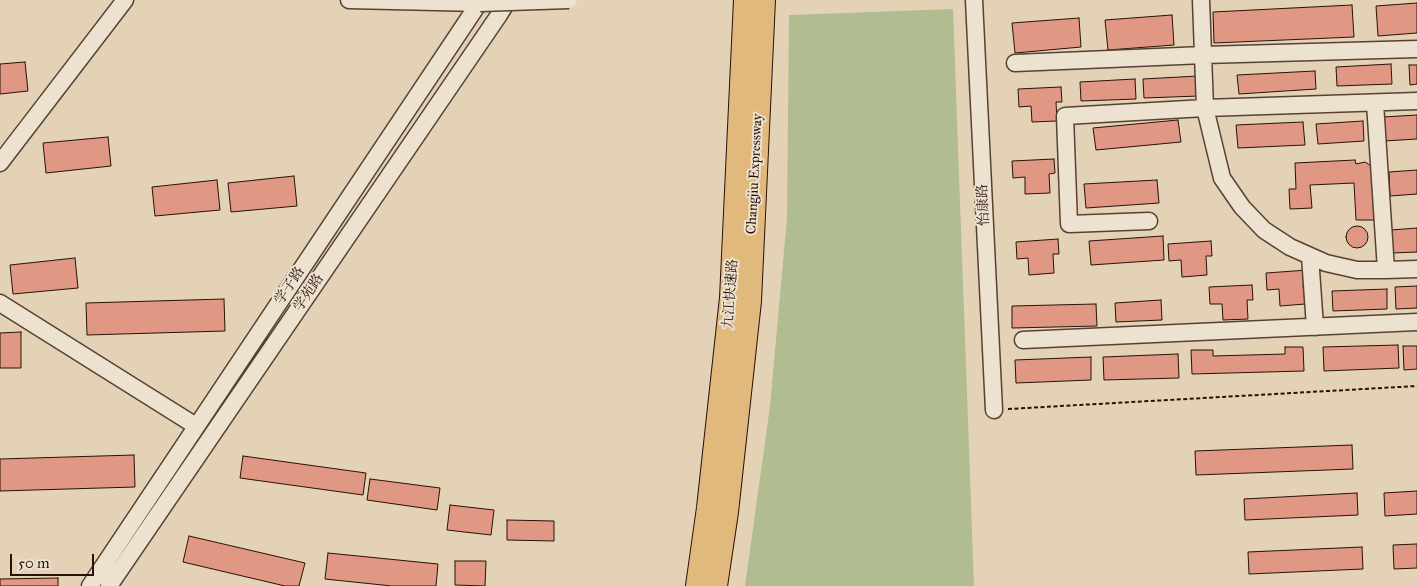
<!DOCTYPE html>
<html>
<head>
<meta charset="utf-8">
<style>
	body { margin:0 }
	#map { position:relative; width:1417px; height:586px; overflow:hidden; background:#e4d2b7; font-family:"IM FELL Great Primer",serif }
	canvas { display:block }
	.scale { position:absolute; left:10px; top:554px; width:84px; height:22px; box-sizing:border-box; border:2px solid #281108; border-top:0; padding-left:6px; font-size:15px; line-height:18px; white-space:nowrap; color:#281108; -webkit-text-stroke:4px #ede2d0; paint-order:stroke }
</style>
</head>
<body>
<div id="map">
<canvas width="1417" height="586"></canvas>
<div class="scale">50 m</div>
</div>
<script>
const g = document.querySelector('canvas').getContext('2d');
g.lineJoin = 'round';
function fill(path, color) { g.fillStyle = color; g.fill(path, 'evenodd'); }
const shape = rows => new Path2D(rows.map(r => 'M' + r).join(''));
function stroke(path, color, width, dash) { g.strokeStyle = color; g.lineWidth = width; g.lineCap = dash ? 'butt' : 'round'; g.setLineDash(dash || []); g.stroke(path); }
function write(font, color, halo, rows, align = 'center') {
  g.font = font + ' "IM FELL Great Primer","Noto Serif SC",serif'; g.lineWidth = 4; g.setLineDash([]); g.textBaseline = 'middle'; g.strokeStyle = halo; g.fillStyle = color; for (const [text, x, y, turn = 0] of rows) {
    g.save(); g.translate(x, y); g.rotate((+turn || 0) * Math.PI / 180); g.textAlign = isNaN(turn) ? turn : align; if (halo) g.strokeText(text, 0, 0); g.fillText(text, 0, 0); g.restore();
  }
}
const green = shape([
	[953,9,974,586,745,586,770,406,787,218,789,15]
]);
const building = shape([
	[1417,3,1417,33,1378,36,1376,6,1417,3],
	[1352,5,1354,37,1214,43,1213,12,1352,5],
	[1172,15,1174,45,1108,50,1105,20,1172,15],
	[1079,18,1081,47,1015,53,1012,23,1079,18],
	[25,62,28,91,0,94,0,64,25,62],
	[1391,64,1392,84,1337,86,1336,67,1391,64],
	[1409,65,1417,65,1417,84,1410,85,1409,65],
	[1315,71,1316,89,1239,94,1237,75,1315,71],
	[1198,76,1199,96,1144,98,1143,79,1198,76],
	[1135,79,1136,99,1081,101,1080,82,1135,79],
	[1061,87,1062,102,1056,102,1057,121,1032,122,1031,106,1019,107,1018,89,1061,87],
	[1417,115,1417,139,1384,141,1383,117,1417,115],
	[1178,120,1181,142,1096,150,1093,128,1178,120],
	[1363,121,1364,141,1318,144,1316,124,1363,121],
	[1303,122,1305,145,1238,148,1236,125,1303,122],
	[108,137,111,166,46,173,43,143,108,137],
	[1054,159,1055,173,1049,174,1050,193,1025,194,1025,177,1013,178,1012,161,1054,159],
	[1355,160,1356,164,1365,162,1373,167,1379,220,1356,220,1354,183,1310,185,1312,208,1290,209,1289,189,1296,189,1295,163,1355,160],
	[1417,170,1417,194,1390,196,1389,172,1417,170],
	[294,176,297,206,231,212,228,183,294,176],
	[217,180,220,210,155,216,152,187,217,180],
	[1157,180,1159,203,1086,208,1084,184,1157,180],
	'1346 237a11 11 0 1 1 22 0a11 11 0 1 1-22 0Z',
	[1417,228,1417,252,1392,253,1391,230,1417,228],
	[1163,236,1164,260,1091,265,1089,241,1163,236],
	[1058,239,1059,254,1053,254,1054,273,1029,275,1028,258,1017,259,1016,242,1058,239],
	[1211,241,1212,256,1206,256,1207,275,1182,277,1181,260,1169,261,1168,244,1211,241],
	[75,258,78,288,13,294,10,265,75,258],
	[1308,270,1309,285,1303,285,1305,304,1280,306,1279,289,1267,290,1266,273,1308,270],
	[1252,285,1253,300,1247,300,1248,319,1223,320,1222,304,1210,304,1209,287,1252,285],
	[1417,286,1417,308,1396,309,1395,287,1417,286],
	[1387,289,1387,309,1333,311,1332,291,1387,289],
	[224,299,225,331,87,335,86,303,224,299],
	[1161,300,1162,320,1116,322,1115,303,1161,300],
	[1096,304,1097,326,1012,328,1012,306,1096,304],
	[21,332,21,368,0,368,0,333,21,332],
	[1398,345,1399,368,1324,371,1323,347,1398,345],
	[1403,346,1417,346,1417,369,1404,370,1403,346],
	[1285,347,1303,347,1304,371,1192,374,1191,350,1213,350,1213,356,1285,354,1285,347],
	[1178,354,1179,378,1104,380,1103,357,1178,354],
	[1091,357,1091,380,1016,383,1015,360,1091,357],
	[1352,445,1353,469,1196,475,1195,451,1352,445],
	[134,455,135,487,0,491,0,459,134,455],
	[243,456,366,473,363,495,240,478,243,456],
	[370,479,440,488,437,510,367,500,370,479],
	[1417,491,1417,514,1385,516,1384,493,1417,491],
	[1357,493,1358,515,1245,520,1244,499,1357,493],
	[450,505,494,510,491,535,447,530,450,505],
	[507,520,554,521,554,541,507,540,507,520],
	[189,536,305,563,299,586,285,586,183,562,189,536],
	[1417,544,1417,568,1394,569,1393,545,1417,544],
	[1362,547,1363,569,1249,574,1248,552,1362,547],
	[328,553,438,564,436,586,392,586,325,579,328,553],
	[455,561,486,561,485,586,455,585,455,561],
	[58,578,58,586,0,586,0,579,58,578]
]);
const path = shape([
	[1008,409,1417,386]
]);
const minor = shape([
	[349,0,480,3],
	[974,0,994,410],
	[1201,0,1205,108,1222,178,1242,207,1264,230,1290,247,1326,263,1357,270,1386,270,1417,269],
	[1015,63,1204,55,1417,49],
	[1375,103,1386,270],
	[0,163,125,0],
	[1149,221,1069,224,1065,116,1205,108,1417,101],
	[1310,256,1315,327],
	[0,303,196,426],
	[1023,340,1417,322],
	[90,586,481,0],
	[109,586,499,15,508,0]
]);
const highway = shape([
	[698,586,709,508,732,298,746,0],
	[715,586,726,512,749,301,763,0]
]);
const minorBridge = shape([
	[480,3,569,0]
]);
const streetNames = [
	["Changjiu Expressway",755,174,-87],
	["怡康路",984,205,-93],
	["学子路",290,286,-56],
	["学苑路",309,293,-56],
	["九江快速路",731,294,-86]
];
fill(green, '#b1bd90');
fill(building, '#e09784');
stroke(building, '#281108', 1);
stroke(minor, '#574134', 19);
stroke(highway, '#281108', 26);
stroke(path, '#281108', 2, [4, 2.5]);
stroke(minor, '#ede2d0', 16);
stroke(highway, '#e2b97c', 24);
stroke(minorBridge, '#574134', 19, []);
stroke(minorBridge, '#ede2d0', 16);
write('14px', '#281108', '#ede2d0', streetNames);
</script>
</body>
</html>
